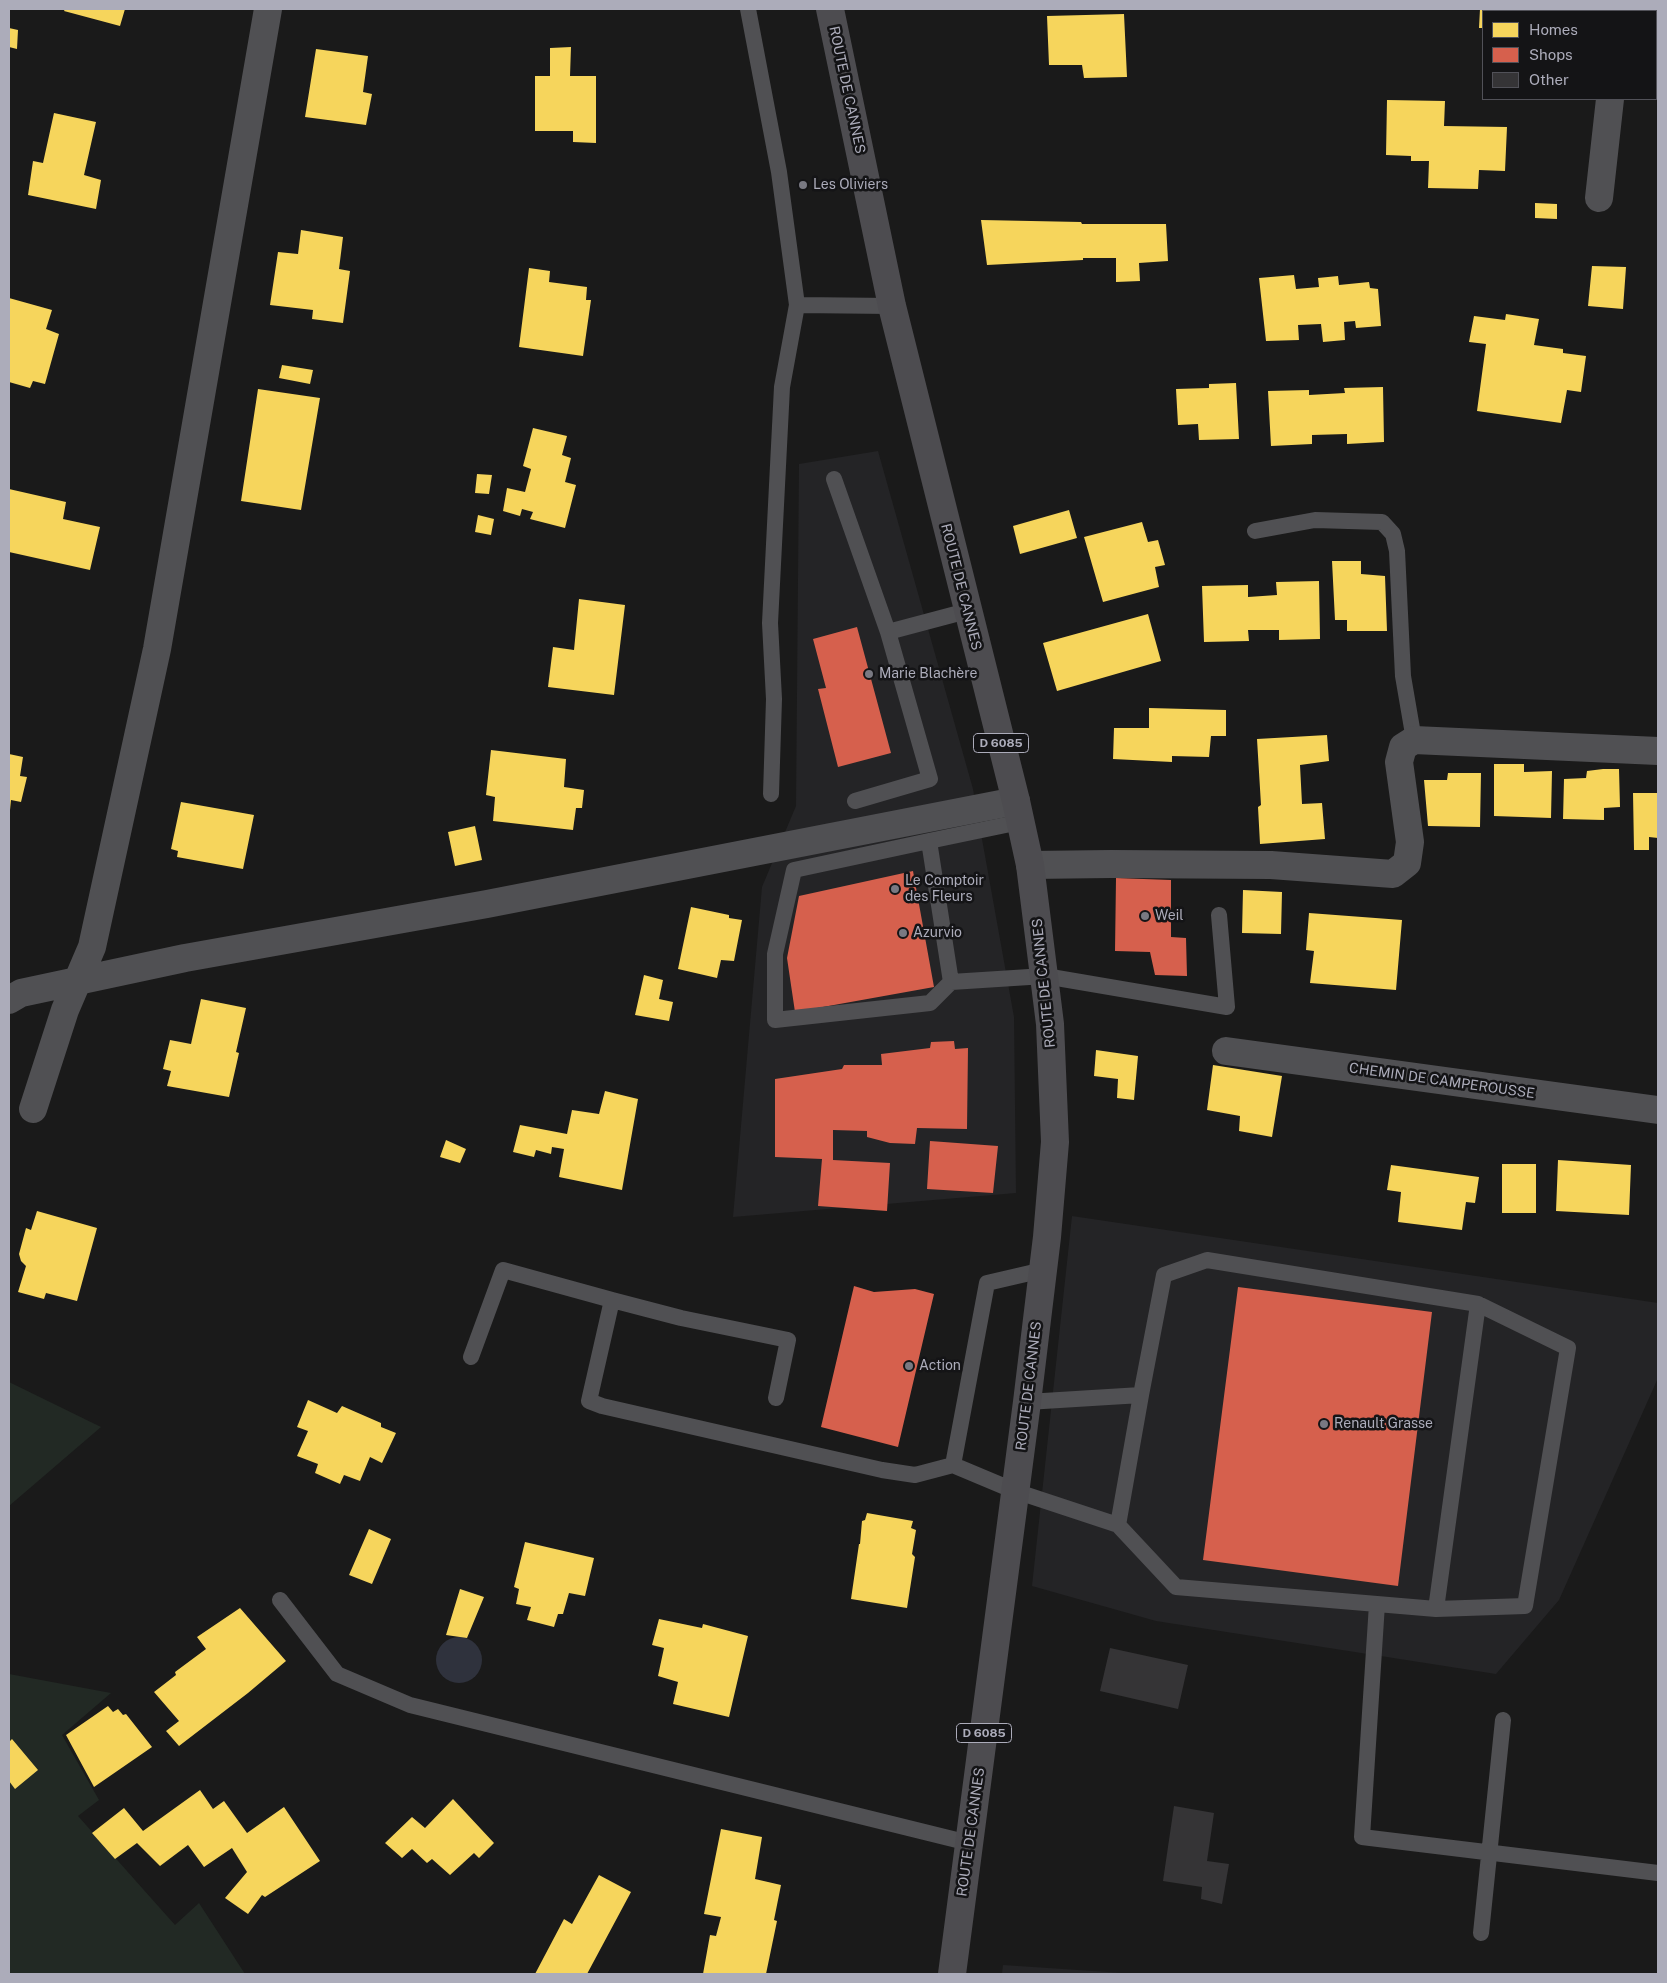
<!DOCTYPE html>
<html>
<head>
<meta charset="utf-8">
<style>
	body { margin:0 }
	#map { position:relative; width:1667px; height:1983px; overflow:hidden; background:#1a1a1a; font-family:"Public Sans",sans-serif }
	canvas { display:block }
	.frame { position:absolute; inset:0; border:10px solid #acacba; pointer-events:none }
	.legend { position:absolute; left:1482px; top:10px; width:175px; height:90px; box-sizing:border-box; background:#141416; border:1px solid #515158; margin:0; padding:6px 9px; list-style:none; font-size:15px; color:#acacba }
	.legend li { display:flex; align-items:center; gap:10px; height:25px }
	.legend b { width:25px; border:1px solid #515158 }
</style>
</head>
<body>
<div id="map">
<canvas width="1667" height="1983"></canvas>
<div class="frame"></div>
<ul class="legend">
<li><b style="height:14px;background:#f6d55c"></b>Homes</li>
<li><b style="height:14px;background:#d6604d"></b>Shops</li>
<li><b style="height:14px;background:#353436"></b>Other</li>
</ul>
</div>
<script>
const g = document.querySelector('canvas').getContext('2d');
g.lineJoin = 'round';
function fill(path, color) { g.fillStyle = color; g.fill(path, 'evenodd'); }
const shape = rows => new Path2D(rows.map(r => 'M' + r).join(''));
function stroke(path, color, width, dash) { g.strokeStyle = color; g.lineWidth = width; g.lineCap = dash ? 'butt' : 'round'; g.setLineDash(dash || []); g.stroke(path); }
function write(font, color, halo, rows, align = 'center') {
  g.font = font + ' "Public Sans",sans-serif'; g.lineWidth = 5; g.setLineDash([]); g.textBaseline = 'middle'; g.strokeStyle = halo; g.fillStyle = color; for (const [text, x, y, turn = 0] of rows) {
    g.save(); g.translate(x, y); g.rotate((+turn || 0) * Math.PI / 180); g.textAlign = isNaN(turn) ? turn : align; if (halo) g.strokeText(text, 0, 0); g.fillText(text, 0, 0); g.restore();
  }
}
const built = shape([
	[878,451,973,789,1014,1017,1016,1193,733,1217,762,887,796,806,799,464],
	[1072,1216,1658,1303,1658,1378,1559,1600,1496,1674,1156,1621,1032,1586],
	[1003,1965,1138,1974,1002,1974]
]);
const green = shape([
	[9,1382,101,1427,9,1506],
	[9,1674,111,1693,62,1735,99,1800,78,1816,175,1925,199,1903,245,1974,9,1974]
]);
const water = shape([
	'436 1660a23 23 0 1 1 46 0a23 23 0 1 1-46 0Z'
]);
const homes = shape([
	[65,9,125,9,120,26,64,11],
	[1480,9,1535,9,1535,11,1483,11,1483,28,1479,28],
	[1124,14,1127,77,1084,78,1082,65,1049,65,1047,16],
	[9,28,18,30,17,49,9,47],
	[571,47,570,76,596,76,596,143,573,142,573,131,535,131,535,76,550,76,550,48],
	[316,49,368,56,363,92,372,94,366,125,305,117],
	[1387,100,1445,101,1444,126,1507,127,1505,171,1479,170,1478,189,1428,188,1429,161,1411,161,1411,156,1386,155],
	[54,113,96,122,84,175,101,180,96,209,28,195,33,161,43,163],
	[1535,203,1557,204,1557,219,1535,218],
	[981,220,1081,222,1082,224,1166,224,1168,261,1139,263,1140,281,1116,282,1116,258,1083,258,1083,260,987,265],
	[301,230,343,237,339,269,350,271,343,323,312,319,313,310,270,305,278,252,298,254],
	[1592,266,1626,267,1623,309,1588,306],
	[529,268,550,271,549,282,587,287,586,300,591,300,583,356,519,347],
	[1294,275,1296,289,1319,287,1318,278,1338,276,1339,285,1369,282,1370,288,1378,289,1381,326,1356,328,1355,321,1344,322,1345,340,1323,342,1321,324,1298,325,1299,340,1266,341,1259,278],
	[9,298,52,310,46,329,59,334,45,384,33,381,30,388,9,382],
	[1506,314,1539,319,1534,345,1563,349,1563,353,1586,356,1581,392,1567,390,1561,423,1477,411,1486,344,1469,342,1474,316,1505,320],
	[282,365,313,370,310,384,279,378],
	[1236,383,1239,439,1199,440,1198,424,1178,425,1176,389,1209,388,1209,384],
	[1383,387,1384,442,1347,444,1347,434,1312,435,1312,444,1271,446,1268,391,1309,390,1309,395,1345,393,1344,388],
	[258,389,320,398,301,510,241,501],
	[533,428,567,436,562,455,571,458,565,482,576,485,565,528,530,519,533,512,522,509,520,516,503,511,507,488,525,492,531,469,523,466],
	[477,474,492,475,489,494,475,493],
	[9,489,66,502,63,519,100,527,90,570,9,552],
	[1069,510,1077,538,1020,554,1013,526],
	[478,515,494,519,491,535,475,532],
	[1142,522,1148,542,1158,540,1165,565,1155,567,1159,587,1103,602,1084,537],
	[1332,561,1361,561,1361,574,1385,576,1387,631,1347,631,1347,620,1335,620],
	[1319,581,1320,639,1279,640,1279,630,1248,630,1249,641,1204,642,1202,586,1248,585,1248,597,1277,595,1276,582],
	[579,599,625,605,614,695,548,687,553,647,574,650],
	[1148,614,1161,661,1057,691,1043,643],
	[1149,708,1226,710,1226,736,1211,736,1209,757,1172,756,1172,762,1113,759,1114,728,1149,728],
	[1327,735,1329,761,1300,765,1302,804,1322,803,1325,839,1260,844,1258,807,1261,805,1257,739],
	[491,750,566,759,564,787,584,790,582,808,576,808,573,830,493,821,495,797,486,795],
	[9,754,23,757,20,776,27,777,21,802,11,800,10,810],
	[1494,764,1524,764,1524,772,1552,771,1551,818,1494,816],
	[1603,769,1619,769,1620,807,1604,808,1604,820,1563,819,1564,779,1586,778,1587,771],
	[1448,773,1481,773,1480,827,1428,826,1424,780,1447,780],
	[1633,793,1658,793,1658,838,1649,837,1649,850,1634,850],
	[181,802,254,815,243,869,177,857,178,851,171,849],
	[475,826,482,860,455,866,448,832],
	[1243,890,1282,892,1281,934,1242,933],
	[691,907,729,915,729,918,742,920,734,961,721,960,717,978,678,969],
	[1309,913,1402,920,1396,990,1310,983,1314,951,1306,950],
	[644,975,663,980,659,999,673,1002,669,1021,635,1015],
	[201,999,246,1008,236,1052,239,1053,229,1097,167,1086,171,1071,163,1069,170,1040,191,1044],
	[1096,1050,1138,1056,1134,1100,1117,1098,1118,1079,1094,1076],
	[1213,1065,1282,1076,1272,1137,1239,1131,1240,1116,1207,1110],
	[605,1091,638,1099,622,1190,559,1177,564,1149,552,1147,551,1154,536,1150,534,1157,513,1152,520,1125,567,1134,572,1110,599,1114],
	[446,1140,466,1149,460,1163,440,1157],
	[1558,1160,1631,1165,1629,1215,1556,1211],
	[1502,1164,1536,1164,1536,1213,1502,1213],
	[1391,1165,1479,1177,1475,1203,1466,1202,1462,1230,1398,1222,1401,1192,1387,1190],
	[37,1211,97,1228,77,1301,46,1293,44,1299,18,1292,26,1266,21,1261,19,1254,26,1228,31,1230],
	[308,1400,337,1413,342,1406,381,1423,381,1427,396,1433,382,1463,370,1457,360,1481,344,1475,340,1484,315,1473,318,1464,297,1456,308,1431,297,1427],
	[867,1513,913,1521,911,1528,916,1530,912,1554,915,1557,907,1608,851,1599,859,1544,860,1544,862,1521,865,1520],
	[369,1529,391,1539,372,1584,349,1575],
	[525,1542,594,1558,585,1596,569,1593,563,1614,558,1614,554,1627,527,1620,531,1607,516,1604,519,1589,514,1587],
	[460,1589,484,1597,467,1638,446,1635],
	[240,1608,286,1661,248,1693,179,1746,166,1731,179,1721,154,1692,176,1675,175,1672,206,1649,197,1637],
	[659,1619,702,1628,703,1624,748,1636,729,1717,673,1704,678,1682,658,1676,664,1648,652,1645],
	[108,1706,113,1712,118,1709,123,1715,126,1714,152,1747,94,1787,66,1735],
	[12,1739,38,1770,15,1789,9,1781,9,1742],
	[200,1790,213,1809,224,1801,247,1833,284,1807,320,1861,265,1897,262,1895,248,1914,225,1898,247,1872,232,1848,204,1867,188,1845,160,1866,137,1843,115,1859,92,1833,124,1808,143,1831],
	[453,1799,494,1843,479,1858,474,1853,450,1875,432,1859,427,1863,412,1849,402,1858,385,1843,412,1817,425,1828],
	[721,1829,762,1837,755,1879,781,1885,774,1920,777,1921,766,1974,703,1974,710,1935,716,1936,721,1917,704,1914],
	[599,1875,631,1892,587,1974,535,1974,564,1919,572,1924]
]);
const shops = shape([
	[857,627,891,753,838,767,818,689,826,688,813,639],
	[913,871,934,987,795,1012,787,958,799,896],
	[1116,878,1171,880,1171,937,1186,938,1187,976,1155,975,1150,952,1115,951],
	[954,1041,955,1049,968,1048,967,1129,917,1128,915,1144,890,1143,867,1137,867,1131,833,1130,833,1160,890,1163,887,1211,818,1206,822,1159,775,1157,775,1079,842,1069,844,1065,882,1065,881,1054,930,1048,931,1042],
	[930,1141,998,1146,993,1193,927,1189],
	[854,1286,874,1292,915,1289,934,1294,898,1447,821,1427],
	[1238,1287,1432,1312,1398,1586,1203,1560]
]);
const building = shape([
	[1110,1648,1188,1665,1178,1709,1100,1691],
	[1174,1806,1214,1813,1207,1861,1229,1864,1222,1904,1201,1899,1202,1887,1163,1881]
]);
const service = shape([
	[748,9,779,172,797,305],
	[834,479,888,632,930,779,855,801],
	[1255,531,1315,520,1382,522,1393,534,1397,551,1403,676,1414,740],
	[888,632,967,611],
	[771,794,774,699,770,623,782,387,797,305,892,306],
	[1020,822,929,841,951,982,1045,976,1227,1007,1219,915],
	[929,841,794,870,775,954,775,1020,930,1003,951,982],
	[612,1300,681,1318,788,1340,776,1398],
	[471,1357,503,1270,612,1300,589,1401,602,1406,882,1470,915,1475,953,1465,1015,1491,1118,1525,1176,1587,1436,1609,1478,1304,1207,1260,1164,1275,1141,1395,1027,1402],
	[953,1465,987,1283,1043,1270],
	[1118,1525,1141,1395],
	[280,1600,337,1674,410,1705,969,1843],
	[1377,1604,1362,1837,1658,1873],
	[1436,1609,1525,1606,1568,1348,1478,1304],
	[1481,1933,1503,1720]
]);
const minor = shape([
	[1620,11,1621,9],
	[1599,198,1610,99],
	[1030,865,1111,864,1271,865,1393,874,1407,863,1410,842,1399,762,1403,747,1414,740,1658,751],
	[9,1000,21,993,185,958,487,904,1016,801],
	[1226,1051,1658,1110],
	[33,1109,65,1010,92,947,157,649,268,9]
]);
const primary = shape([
	[830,9,892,306,1016,801,1030,865,1050,1024,1055,1142,1047,1237,1027,1402,952,1974]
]);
const markers = [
	[803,185,5,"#797982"],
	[869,674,5,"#797982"],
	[895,889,5,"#797982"],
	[1145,916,5,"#797982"],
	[903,933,5,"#797982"],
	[909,1366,5,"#797982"],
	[1324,1424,5,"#797982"]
];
const shields = [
	[1001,743,55],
	[984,1733,55]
];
const shieldNames = [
	["D 6085",1001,743],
	["D 6085",984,1733]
];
const streetNames = [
	["ROUTE DE CANNES",847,90,78],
	["ROUTE DE CANNES",961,587,76],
	["ROUTE DE CANNES",1044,983,-96],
	["CHEMIN DE CAMPEROUSSE",1442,1081,8],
	["ROUTE DE CANNES",1029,1386,-83],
	["ROUTE DE CANNES",971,1832,-82]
];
const poiNames = [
	["Les Oliviers",813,185],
	["Marie Blachère",879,674],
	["Le Comptoir",905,881],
	["des Fleurs",905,897],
	["Weil",1155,916],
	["Azurvio",913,933],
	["Action",919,1366],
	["Renault Grasse",1334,1424]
];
fill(built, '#242426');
fill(green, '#222924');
fill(water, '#2f323d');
fill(homes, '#f6d55c');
fill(shops, '#d6604d');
fill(building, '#353436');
stroke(service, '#505053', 16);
stroke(minor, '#505053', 28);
stroke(primary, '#4d4c50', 28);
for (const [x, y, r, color] of markers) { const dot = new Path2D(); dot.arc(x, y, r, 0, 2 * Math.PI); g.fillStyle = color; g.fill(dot); stroke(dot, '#141416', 2); }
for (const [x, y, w] of shields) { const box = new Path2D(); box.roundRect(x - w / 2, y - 9.5, w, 19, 4); g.fillStyle = '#141416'; g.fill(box); stroke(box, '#acacba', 1); }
write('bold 12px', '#acacba', null, shieldNames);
write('14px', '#acacba', '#141416', streetNames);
write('14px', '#acacba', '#141416', poiNames, 'left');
</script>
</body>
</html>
